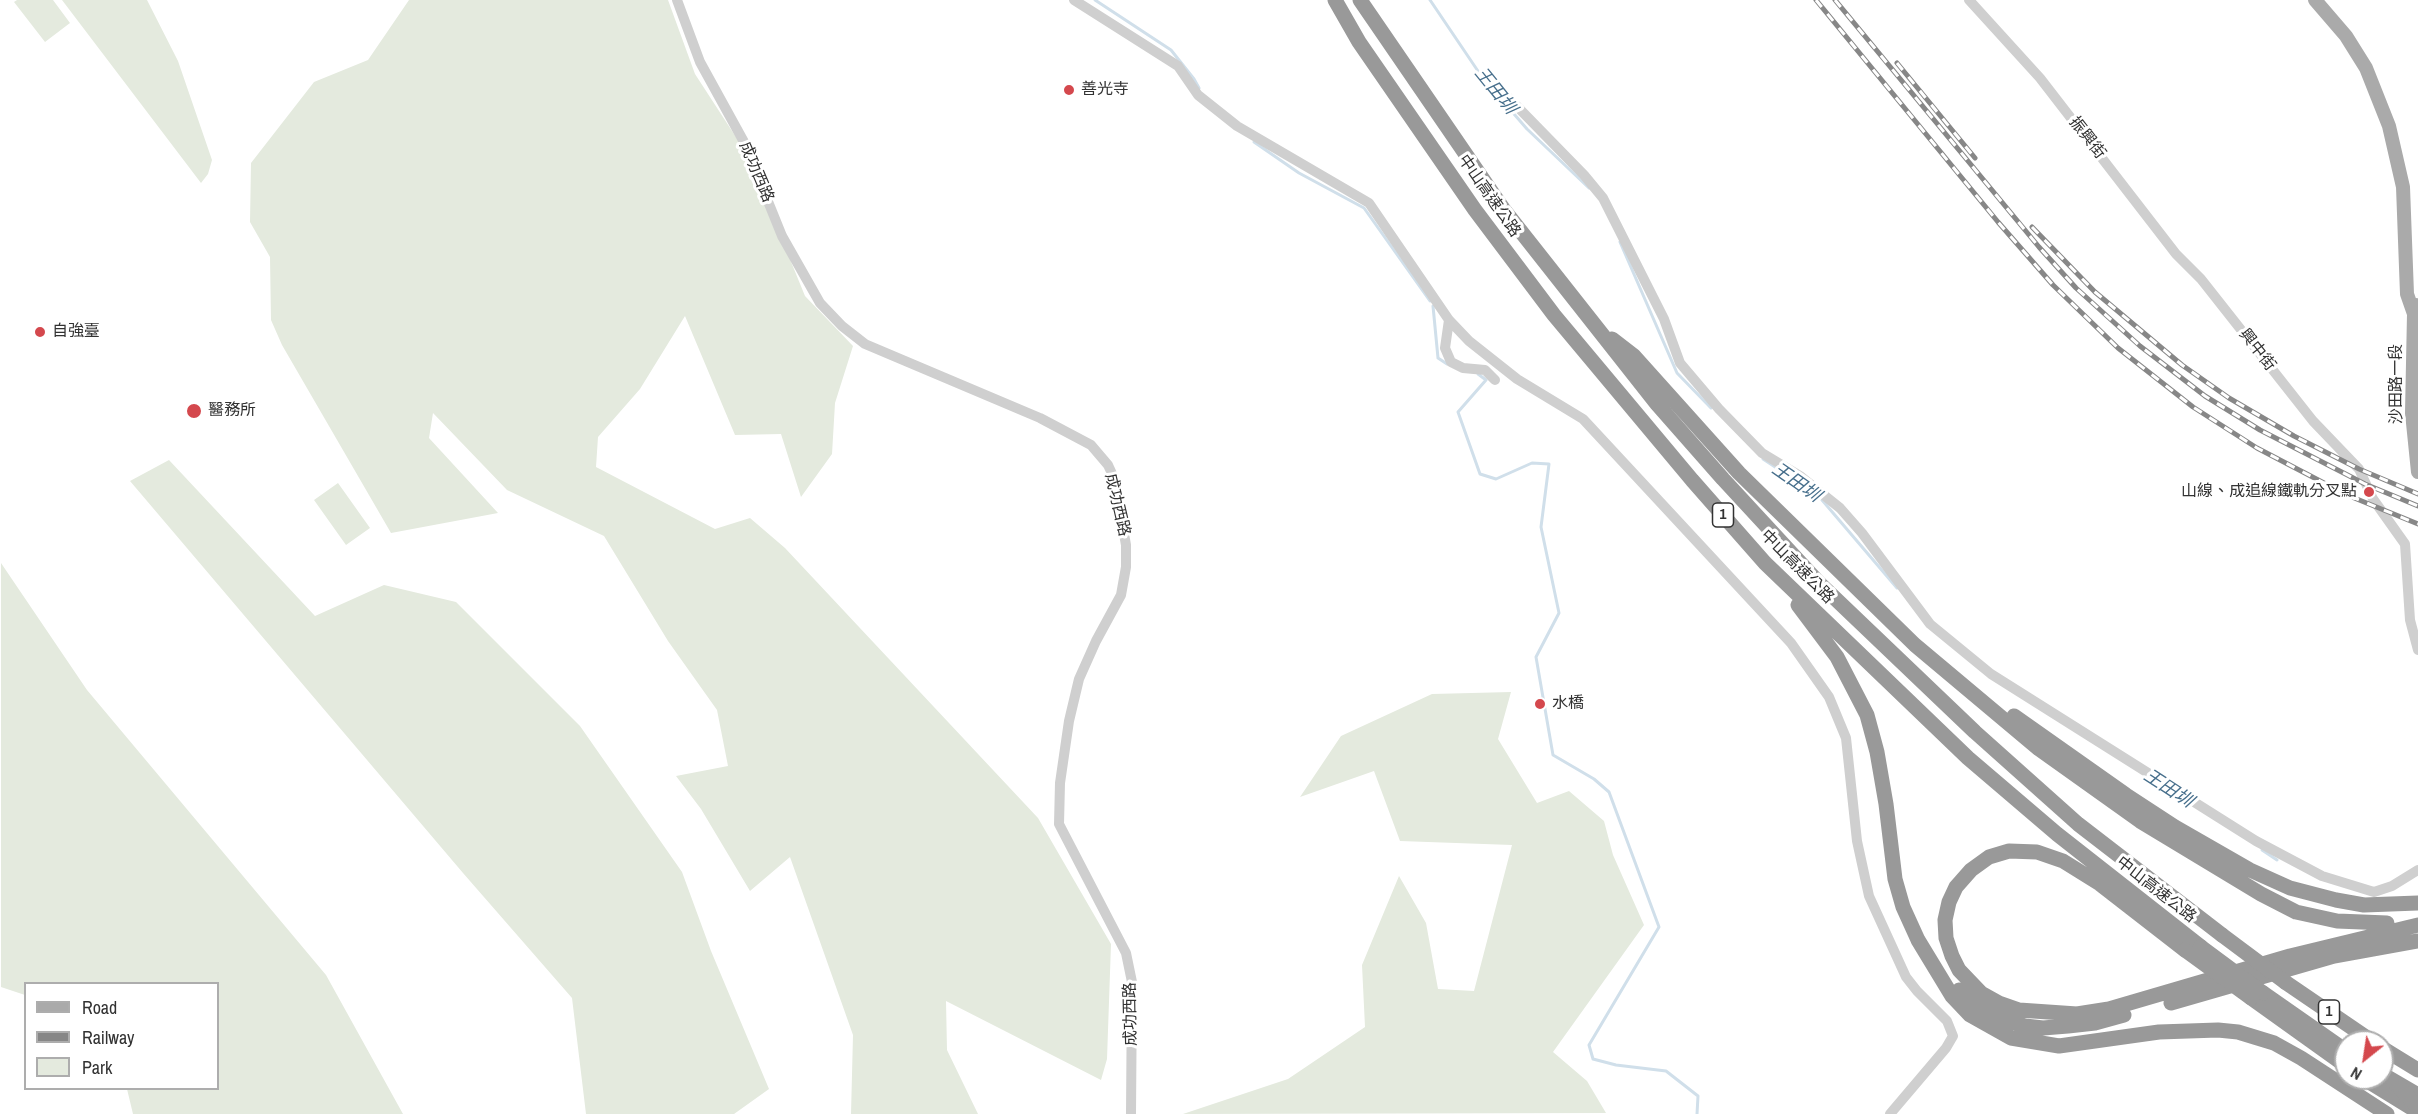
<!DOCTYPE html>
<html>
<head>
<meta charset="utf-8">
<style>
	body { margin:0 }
	#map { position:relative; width:2418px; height:1114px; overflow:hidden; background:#fff; font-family:"Archivo Narrow",sans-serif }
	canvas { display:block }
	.legend { position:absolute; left:24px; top:982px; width:195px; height:108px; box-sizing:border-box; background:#fff; border:2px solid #adadad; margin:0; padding:8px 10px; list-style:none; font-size:18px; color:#323232 }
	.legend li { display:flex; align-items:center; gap:12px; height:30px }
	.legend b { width:30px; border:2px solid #adadad }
	.north { position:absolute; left:2334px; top:1030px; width:60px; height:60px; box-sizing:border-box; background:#fff; border:2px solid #adadad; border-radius:50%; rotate:210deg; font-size:16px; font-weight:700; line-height:24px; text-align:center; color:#323232 }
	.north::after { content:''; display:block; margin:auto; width:21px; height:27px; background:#d4484d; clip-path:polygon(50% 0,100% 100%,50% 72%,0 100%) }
</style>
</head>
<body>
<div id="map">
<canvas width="2418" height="1114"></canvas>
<ul class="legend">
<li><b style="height:8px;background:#aaa"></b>Road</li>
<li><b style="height:8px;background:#878787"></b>Railway</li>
<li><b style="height:16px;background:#e4eade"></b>Park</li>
</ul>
<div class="north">N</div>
</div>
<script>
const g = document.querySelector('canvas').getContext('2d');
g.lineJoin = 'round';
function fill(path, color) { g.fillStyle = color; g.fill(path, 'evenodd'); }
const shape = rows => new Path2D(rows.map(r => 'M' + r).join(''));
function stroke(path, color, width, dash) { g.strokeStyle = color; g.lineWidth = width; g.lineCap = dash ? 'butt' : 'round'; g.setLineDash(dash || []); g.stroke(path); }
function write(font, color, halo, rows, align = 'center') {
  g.font = font + ' "Archivo Narrow","Noto Sans TC",sans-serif'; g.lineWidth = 6; g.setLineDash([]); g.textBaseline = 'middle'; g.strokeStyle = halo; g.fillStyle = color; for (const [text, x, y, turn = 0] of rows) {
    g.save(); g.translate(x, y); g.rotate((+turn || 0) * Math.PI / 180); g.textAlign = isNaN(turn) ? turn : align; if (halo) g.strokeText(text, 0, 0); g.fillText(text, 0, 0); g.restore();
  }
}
const green = shape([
	[17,0,53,0,70,23,45,42,14,2],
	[62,0,147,0,178,61,212,160,208,174,201,183],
	[409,0,668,0,695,74,747,154,805,296,853,346,835,403,832,454,801,497,781,434,735,435,685,316,640,389,598,437,596,467,715,529,750,518,785,548,1038,818,1111,944,1107,1059,1101,1080,946,1001,947,1050,978,1114,851,1114,853,1035,790,857,750,891,701,809,676,776,728,766,717,710,668,641,604,536,507,490,433,413,429,438,498,513,391,533,282,345,271,320,270,257,250,222,251,163,314,82,368,60],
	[169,460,315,616,384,585,456,602,580,726,682,872,711,951,769,1089,734,1114,586,1114,572,998,463,873,130,481],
	[338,483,370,528,346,545,314,500],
	[1,563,87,690,326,975,403,1114,133,1114,127,1089,218,1088,218,984,26,984,25,995,1,987],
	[1511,692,1498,739,1537,803,1569,791,1604,821,1613,855,1644,925,1553,1052,1587,1081,1606,1113,1183,1114,1288,1079,1365,1027,1362,965,1399,876,1426,923,1438,989,1474,991,1512,845,1400,841,1374,771,1300,797,1341,736,1432,694]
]);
const stream = shape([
	[1095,0,1171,50,1194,79,1199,88],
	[1430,0,1482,77,1527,129,1589,188],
	[1254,142,1299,173,1364,208,1430,301],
	[1620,242,1677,373,1711,408],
	[1433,306,1438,358,1447,364],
	[1478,374,1486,380,1458,412,1480,474,1496,479,1532,463,1549,464,1541,527,1559,613,1536,657,1553,755,1594,779,1609,792,1659,927,1589,1045,1593,1059,1616,1065,1666,1071,1698,1096,1697,1114],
	[1763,459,1810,490],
	[1822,500,1897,588],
	[2262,850,2277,860]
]);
const minor = shape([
	[677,0,700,62,744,142,782,236,820,303,842,326,865,344,1040,418,1091,445,1108,465,1114,478,1126,545,1126,567,1121,595,1096,641,1079,679,1069,721,1060,783,1059,824,1126,953,1132,982,1131,1114],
	[1074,0,1178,66,1198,95,1237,126,1369,203,1449,320,1469,341,1517,379,1583,419,1791,643,1829,697,1846,738,1857,841,1869,896,1906,977,1917,991,1947,1021,1953,1036,1946,1048,1890,1114],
	[1969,0,2040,78,2176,254,2201,279,2313,421,2359,469,2373,499,2405,544,2410,620,2418,650],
	[1503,92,1584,175,1603,198,1664,319,1680,363,1719,409,1762,453,1800,476,1840,508,1862,533,1930,624,1991,674,2256,841,2322,876,2374,892,2392,886,2418,870],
	[1449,320,1445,348,1451,362,1463,368,1485,370,1495,380]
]);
const major = shape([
	[2315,0,2346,36,2366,68,2389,126,2403,187,2407,294,2414,314],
	[2416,305,2414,314,2412,413,2418,472]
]);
const highway = shape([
	[1335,0,1359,42,1475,210,1554,315,1692,480,1765,563,1968,758,2057,834,2201,947],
	[1360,0,1504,210,1657,404,1723,479,1820,584,1975,732,2078,824,2222,935],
	[1612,339,1634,356,1739,473,1915,645,2039,749,2140,821,2261,894,2296,912,2337,921,2387,923],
	[1798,605,1837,657,1867,715,1877,752,1886,804,1895,879,1903,907,1918,940,1952,996,1970,1015,2011,1038,2059,1046,2159,1032,2218,1030,2238,1032,2274,1043,2301,1058,2387,1114],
	[2014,716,2126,795,2175,827,2250,870,2290,888,2336,900,2364,905,2418,903],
	[2185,950,2100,884,2063,861,2037,852,2009,851,1989,857,1971,870,1956,887,1949,902,1945,920,1946,938,1952,956,1959,970,1981,993,1999,1003,2019,1010,2077,1014,2109,1009,2290,956,2418,925],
	[2285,982,2373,1042],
	[1959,990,1972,1002,1997,1018,2025,1026,2043,1028,2068,1026,2095,1023,2124,1015],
	[2263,993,2346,1051],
	[2251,998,2346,1066],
	[2171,1003,2334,956,2418,941],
	[2382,1048,2418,1070],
	[2382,1074,2418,1095],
	[2363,1078,2418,1112]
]);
const rail = shape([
	[1816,0,1998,222,2053,285,2118,348,2193,407,2257,448,2347,495,2418,524],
	[1835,0,2039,247,2076,288,2140,346,2205,396,2260,430,2365,484,2418,506],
	[1897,63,1975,158],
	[2032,227,2095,292,2182,365,2229,398,2294,436,2359,469,2418,494]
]);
const highwayBridge = shape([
	[2222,935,2285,982],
	[2201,947,2263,993],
	[2185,950,2251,998],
	[2394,1082,2418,1107]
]);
const markers = [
	[1069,90,6,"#d4484d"],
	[40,332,6,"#d4484d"],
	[194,411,8,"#d4484d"],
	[2369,492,6,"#d4484d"],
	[1540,704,6,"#d4484d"]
];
const shields = [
	[1723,515,21],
	[2329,1012,21]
];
const shieldNames = [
	["1",1723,515],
	["1",2329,1012]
];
const poiNames = [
	["善光寺",1081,90],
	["自強臺",52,332],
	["醫務所",208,411],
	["山線、成追線鐵軌分叉點",2357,492,"right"],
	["水橋",1552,704]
];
const streetNames = [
	["振興街",2087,138,52],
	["成功西路",756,172,67],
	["中山高速公路",1489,196,55],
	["興中街",2257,350,52],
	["沙田路一段",2397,384,-90],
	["成功西路",1117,505,77],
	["中山高速公路",1797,567,45],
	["中山高速公路",2156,890,38],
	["成功西路",1131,1014,-91]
];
const waterNames = [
	["王田圳",1495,91,51],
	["王田圳",1796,483,35],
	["王田圳",2168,789,33]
];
fill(green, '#e4eade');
stroke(stream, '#d0dfea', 3);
stroke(minor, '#cfcfcf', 10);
stroke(major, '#aaa', 14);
stroke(highway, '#999', 15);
stroke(rail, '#878787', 5);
stroke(rail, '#fff', 3, [9]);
stroke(highwayBridge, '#999', 15);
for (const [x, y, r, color] of markers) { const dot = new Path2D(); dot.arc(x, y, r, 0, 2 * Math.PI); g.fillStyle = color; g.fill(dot); stroke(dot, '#fff', 2); }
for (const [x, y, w] of shields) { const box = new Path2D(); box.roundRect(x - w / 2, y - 12, w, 24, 4.5); g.fillStyle = '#fff'; g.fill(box); stroke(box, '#323232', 1.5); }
write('bold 15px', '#323232', null, shieldNames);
write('16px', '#323232', '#fff', poiNames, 'left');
write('16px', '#323232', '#fff', streetNames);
write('italic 18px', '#476f8c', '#fff', waterNames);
</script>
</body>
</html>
